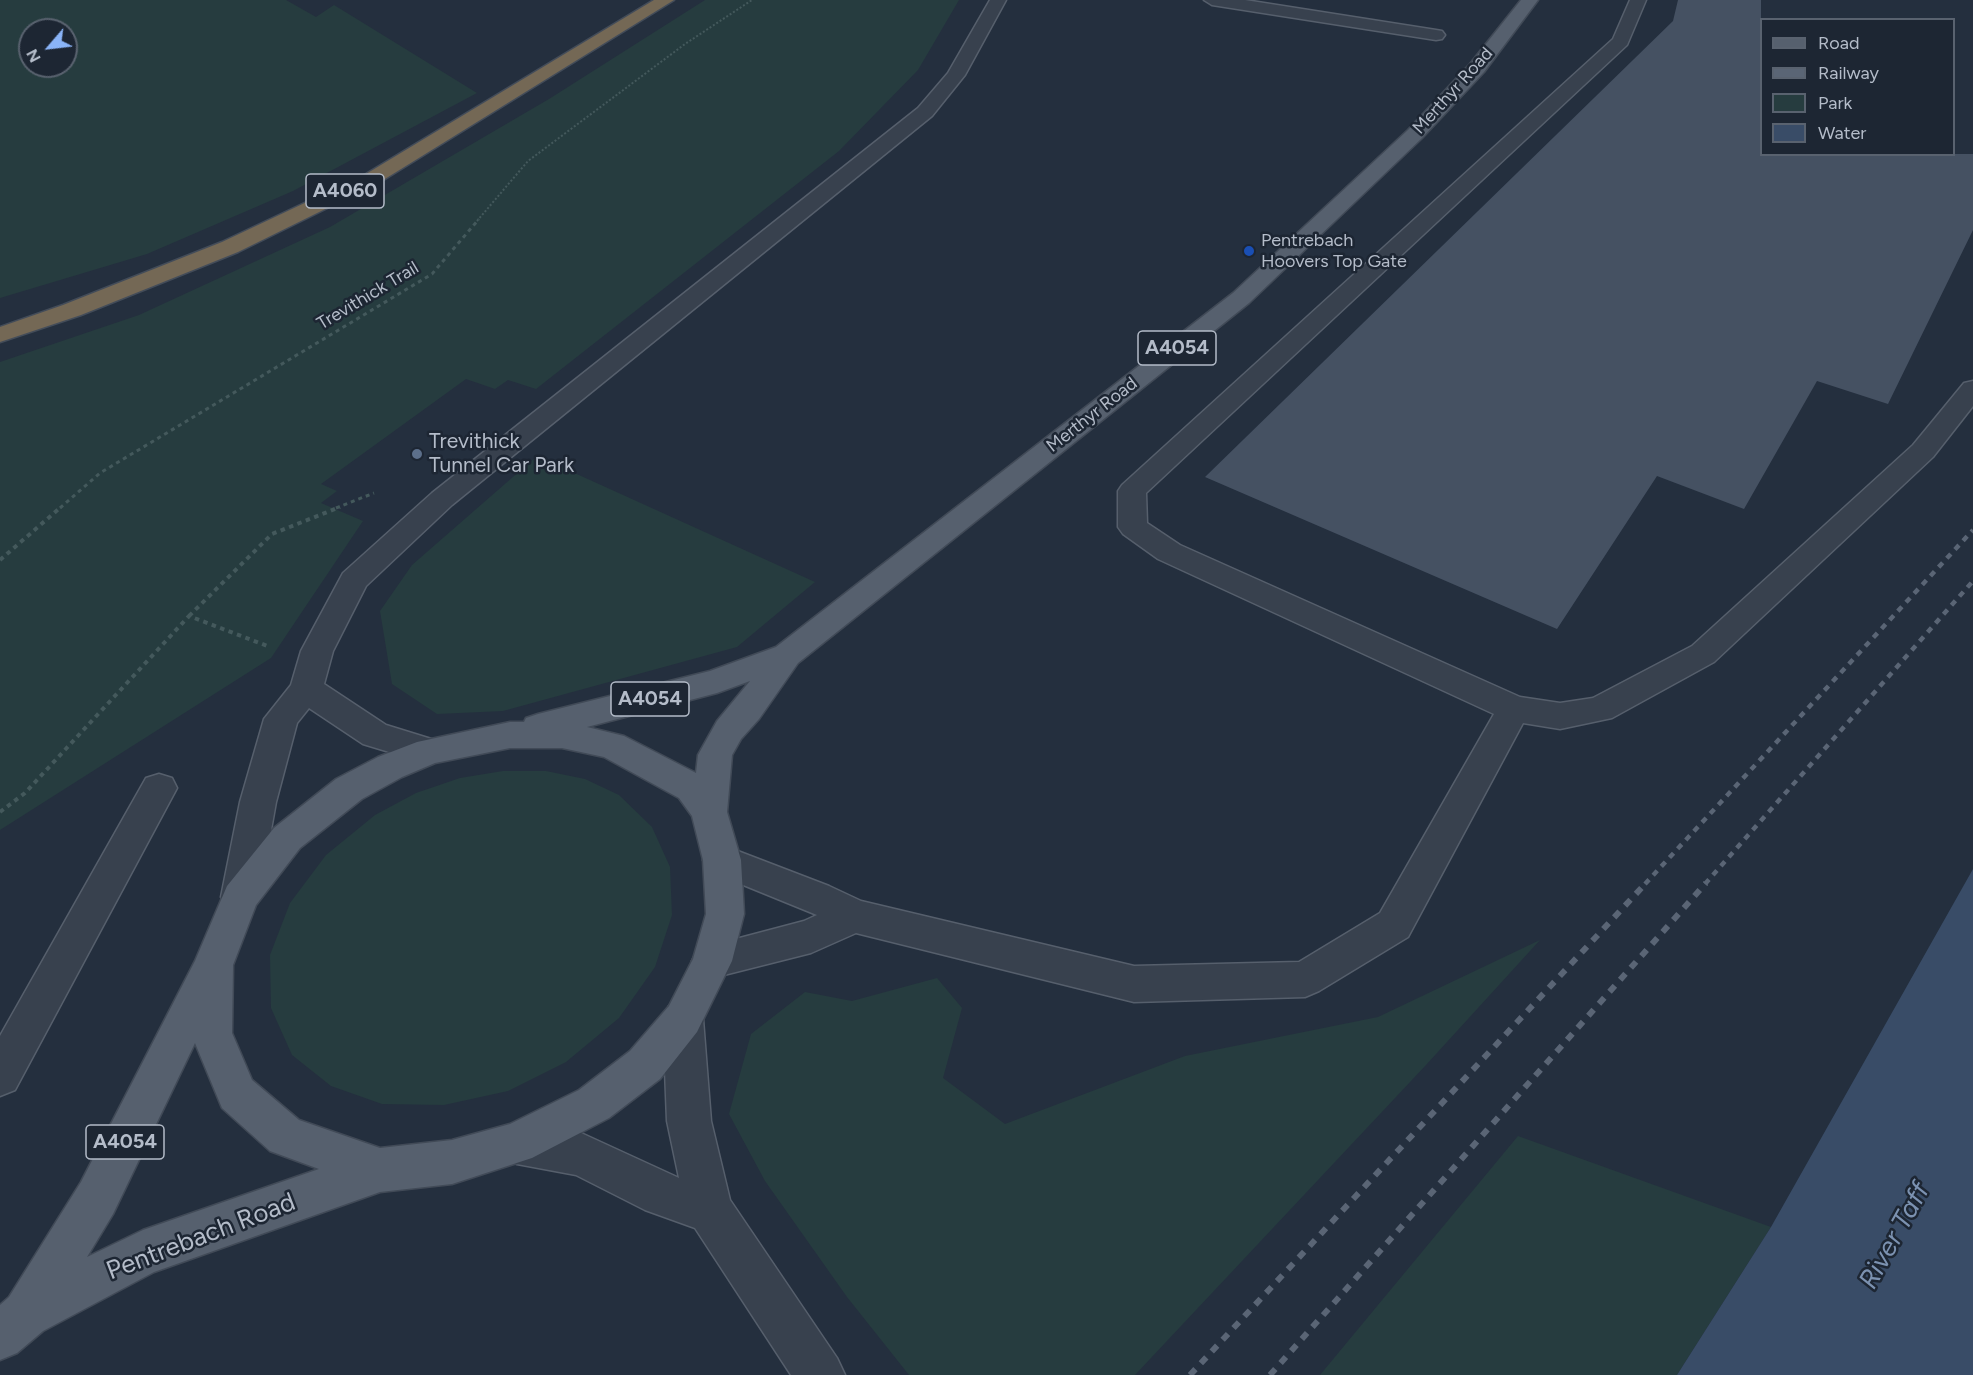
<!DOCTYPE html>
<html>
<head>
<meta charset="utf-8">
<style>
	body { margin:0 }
	#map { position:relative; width:1973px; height:1375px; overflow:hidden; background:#242f3e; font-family:Figtree,sans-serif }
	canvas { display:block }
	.legend { position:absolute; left:1760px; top:18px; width:195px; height:138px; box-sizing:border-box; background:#1d2633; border:2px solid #59626f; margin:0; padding:8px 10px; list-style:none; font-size:18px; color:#b4bcc9 }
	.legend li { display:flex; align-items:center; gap:12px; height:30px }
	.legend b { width:30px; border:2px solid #59626f }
	.north { position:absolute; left:18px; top:18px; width:60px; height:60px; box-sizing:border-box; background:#1d2633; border:2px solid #59626f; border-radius:50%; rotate:242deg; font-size:16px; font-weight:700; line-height:24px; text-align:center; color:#b4bcc9 }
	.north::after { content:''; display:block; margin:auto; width:21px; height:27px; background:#8ab4f8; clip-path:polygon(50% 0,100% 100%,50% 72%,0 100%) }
</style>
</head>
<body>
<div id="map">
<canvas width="1973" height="1375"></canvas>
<ul class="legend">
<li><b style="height:8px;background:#56606e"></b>Road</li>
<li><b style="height:8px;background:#5a6575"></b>Railway</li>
<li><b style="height:16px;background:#263c3f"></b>Park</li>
<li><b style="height:16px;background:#394c67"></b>Water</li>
</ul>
<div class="north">N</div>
</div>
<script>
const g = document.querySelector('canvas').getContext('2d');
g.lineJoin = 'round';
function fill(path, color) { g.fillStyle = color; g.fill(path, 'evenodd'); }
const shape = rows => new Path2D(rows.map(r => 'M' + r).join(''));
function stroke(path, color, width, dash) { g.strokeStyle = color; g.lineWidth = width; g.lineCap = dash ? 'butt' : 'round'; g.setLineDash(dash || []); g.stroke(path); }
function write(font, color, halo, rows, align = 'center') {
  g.font = font + ' Figtree,sans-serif'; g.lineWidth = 5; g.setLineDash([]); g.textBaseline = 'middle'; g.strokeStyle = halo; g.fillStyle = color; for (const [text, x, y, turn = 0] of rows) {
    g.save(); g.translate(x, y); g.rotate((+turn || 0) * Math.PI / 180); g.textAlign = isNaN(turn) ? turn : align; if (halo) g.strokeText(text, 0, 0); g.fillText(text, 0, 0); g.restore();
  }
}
const green = shape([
	[0,0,286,0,316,17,334,5,477,93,293,191,147,254,0,298],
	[30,30,66,30,66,66,30,66],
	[705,0,959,0,918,70,839,151,536,389,508,380,495,389,466,379,321,484,337,491,321,503,363,521,271,658,0,830,0,362,139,315,330,227,549,99],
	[537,456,815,582,737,647,503,711,437,714,392,684,380,611,412,565],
	[503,771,546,771,585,779,619,795,652,827,670,867,672,915,655,967,619,1018,566,1062,508,1091,444,1105,382,1104,331,1086,292,1055,271,1008,270,955,290,903,326,855,375,815,416,793,460,778],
	[1540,940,1426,1065,1135,1375,909,1375,847,1297,765,1181,729,1114,751,1034,805,992,852,1001,937,978,962,1008,943,1078,1005,1124,1185,1056,1378,1017],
	[1518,1136,1771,1227,1677,1375,1320,1375]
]);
const water = shape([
	[1973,869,1973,1375,1677,1375,1771,1227]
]);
const building = shape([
	[1678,0,1761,0,1761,154,1973,154,1973,230,1888,404,1817,381,1744,509,1657,476,1557,629,1205,477,1673,21]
]);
const pathFar2 = shape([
	[477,221,528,161,685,44,752,0]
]);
const pathFar1 = shape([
	[60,508,100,473,432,274,479,219],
	[336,508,374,493]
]);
const path = shape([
	[0,560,61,507],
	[189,616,272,534,340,507],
	[0,812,25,793,189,616,270,647]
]);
const minor = shape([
	[990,0,1006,0,965,75,932,116,452,505,366,586,333,651,324,684,386,725,441,742,446,751,441,760,429,764,363,744,309,708,297,723,276,802,259,897,253,908,240,913,227,908,221,897,240,802,264,719,291,685,301,651,343,573,432,493,918,108,948,73,990,0],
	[1204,0,1245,0,1436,30,1442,31,1445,35,1442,39,1436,40,1212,5,1204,0],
	[1630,0,1646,0,1627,45,1146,493,1147,523,1180,545,1520,697,1560,703,1593,698,1692,646,1913,445,1964,383,1973,381,1973,406,1933,457,1714,662,1612,718,1560,729,1523,723,1408,937,1319,991,1305,997,1134,1002,856,933,811,953,712,978,698,973,692,961,698,949,804,921,817,915,709,871,703,860,709,849,722,845,829,886,861,901,1134,966,1299,962,1380,913,1494,714,1158,559,1123,534,1118,527,1118,491,1122,485,1613,39,1630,0],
	[159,774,172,778,177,788,15,1090,0,1096,0,1036,146,778,159,774],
	[683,1001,697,1006,703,1019,711,1121,730,1200,837,1358,845,1375,791,1375,695,1228,645,1210,576,1175,517,1164,502,1158,495,1143,502,1128,517,1122,581,1133,679,1178,667,1121,663,1019,669,1006,683,1001]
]);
const major = shape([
	[1521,0,1538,0,1484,72,1422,138,1249,303,798,663,759,719,741,739,732,755,727,812,741,860,744,914,732,961,697,1032,660,1079,609,1118,532,1158,452,1184,380,1192,154,1272,43,1331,17,1353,0,1360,0,1305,9,1297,81,1182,195,961,227,886,274,828,336,779,378,757,417,742,510,722,524,722,526,718,538,714,710,671,776,647,1233,293,1408,130,1470,64,1521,0],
	[750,681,717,721,698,755,696,773,624,736,587,727,717,693,750,681],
	[510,748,562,748,604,757,679,798,692,816,703,860,706,914,693,959,669,1006,630,1051,579,1090,510,1124,452,1140,380,1148,299,1120,252,1080,232,1033,233,965,256,905,300,848,362,799,402,777,435,763,510,748],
	[195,1043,222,1108,270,1151,319,1169,143,1230,87,1257,113,1214,195,1043]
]);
const highway = shape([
	[654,0,674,0,380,182,238,252,81,315,0,342,0,327,63,305,222,242,366,174,654,0]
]);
const railFar1 = shape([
	[1645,884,1973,530],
	[1705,884,1973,581]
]);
const rail = shape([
	[1190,1375,1646,883],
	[1270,1375,1706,883]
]);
const markers = [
	[1249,251,6,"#1a4fb4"],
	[417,454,6,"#5c6f8a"]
];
const farStreetnames = [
	["Merthyr Road",1453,91,-48],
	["Trevithick Trail",368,296,-31],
	["Merthyr Road",1092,415,-38]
];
const farPoinames = [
	["Pentrebach",1261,241],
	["Hoovers Top Gate",1261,262]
];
const shields = [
	[345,191,78],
	[1177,348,78],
	[650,699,78],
	[125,1142,78]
];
const shieldNames = [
	["A4060",345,191],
	["A4054",1177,348],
	["A4054",650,699],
	["A4054",125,1142]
];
const poiNames = [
	["Trevithick",429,442],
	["Tunnel Car Park",429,466]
];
const nearStreetnames = [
	["Pentrebach Road",201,1237,-21]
];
const nearWaternames = [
	["River Taff",1895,1236,-61]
];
fill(green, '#263c3f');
fill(water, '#394c67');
fill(building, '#455162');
stroke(minor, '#565f6c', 3);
stroke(major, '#414a57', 3);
stroke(highway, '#434c59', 3);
stroke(pathFar2, '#44595c', 2, [2, 2]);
stroke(pathFar1, '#44595c', 3, [4, 4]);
stroke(path, '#44595c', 4, [4.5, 4.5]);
fill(minor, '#38414e');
fill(major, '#56606e');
fill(highway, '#746855');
stroke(railFar1, '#5a6575', 4.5, [6, 6]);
stroke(rail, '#5a6575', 6, [8, 8]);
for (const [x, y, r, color] of markers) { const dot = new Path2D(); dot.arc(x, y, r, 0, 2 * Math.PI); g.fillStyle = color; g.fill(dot); stroke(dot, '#1d2633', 2); }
write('18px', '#b4bcc9', '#1d2633', farStreetnames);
write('18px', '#b4bcc9', '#1d2633', farPoinames, 'left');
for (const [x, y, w] of shields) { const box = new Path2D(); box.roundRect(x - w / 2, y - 17, w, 34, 4.5); g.fillStyle = '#1d2633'; g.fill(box); stroke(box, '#b4bcc9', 1.5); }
write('bold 20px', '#b4bcc9', null, shieldNames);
write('21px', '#b4bcc9', '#1d2633', poiNames, 'left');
write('26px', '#b4bcc9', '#1d2633', nearStreetnames);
write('italic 27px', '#7c92b1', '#1d2633', nearWaternames);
</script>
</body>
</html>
